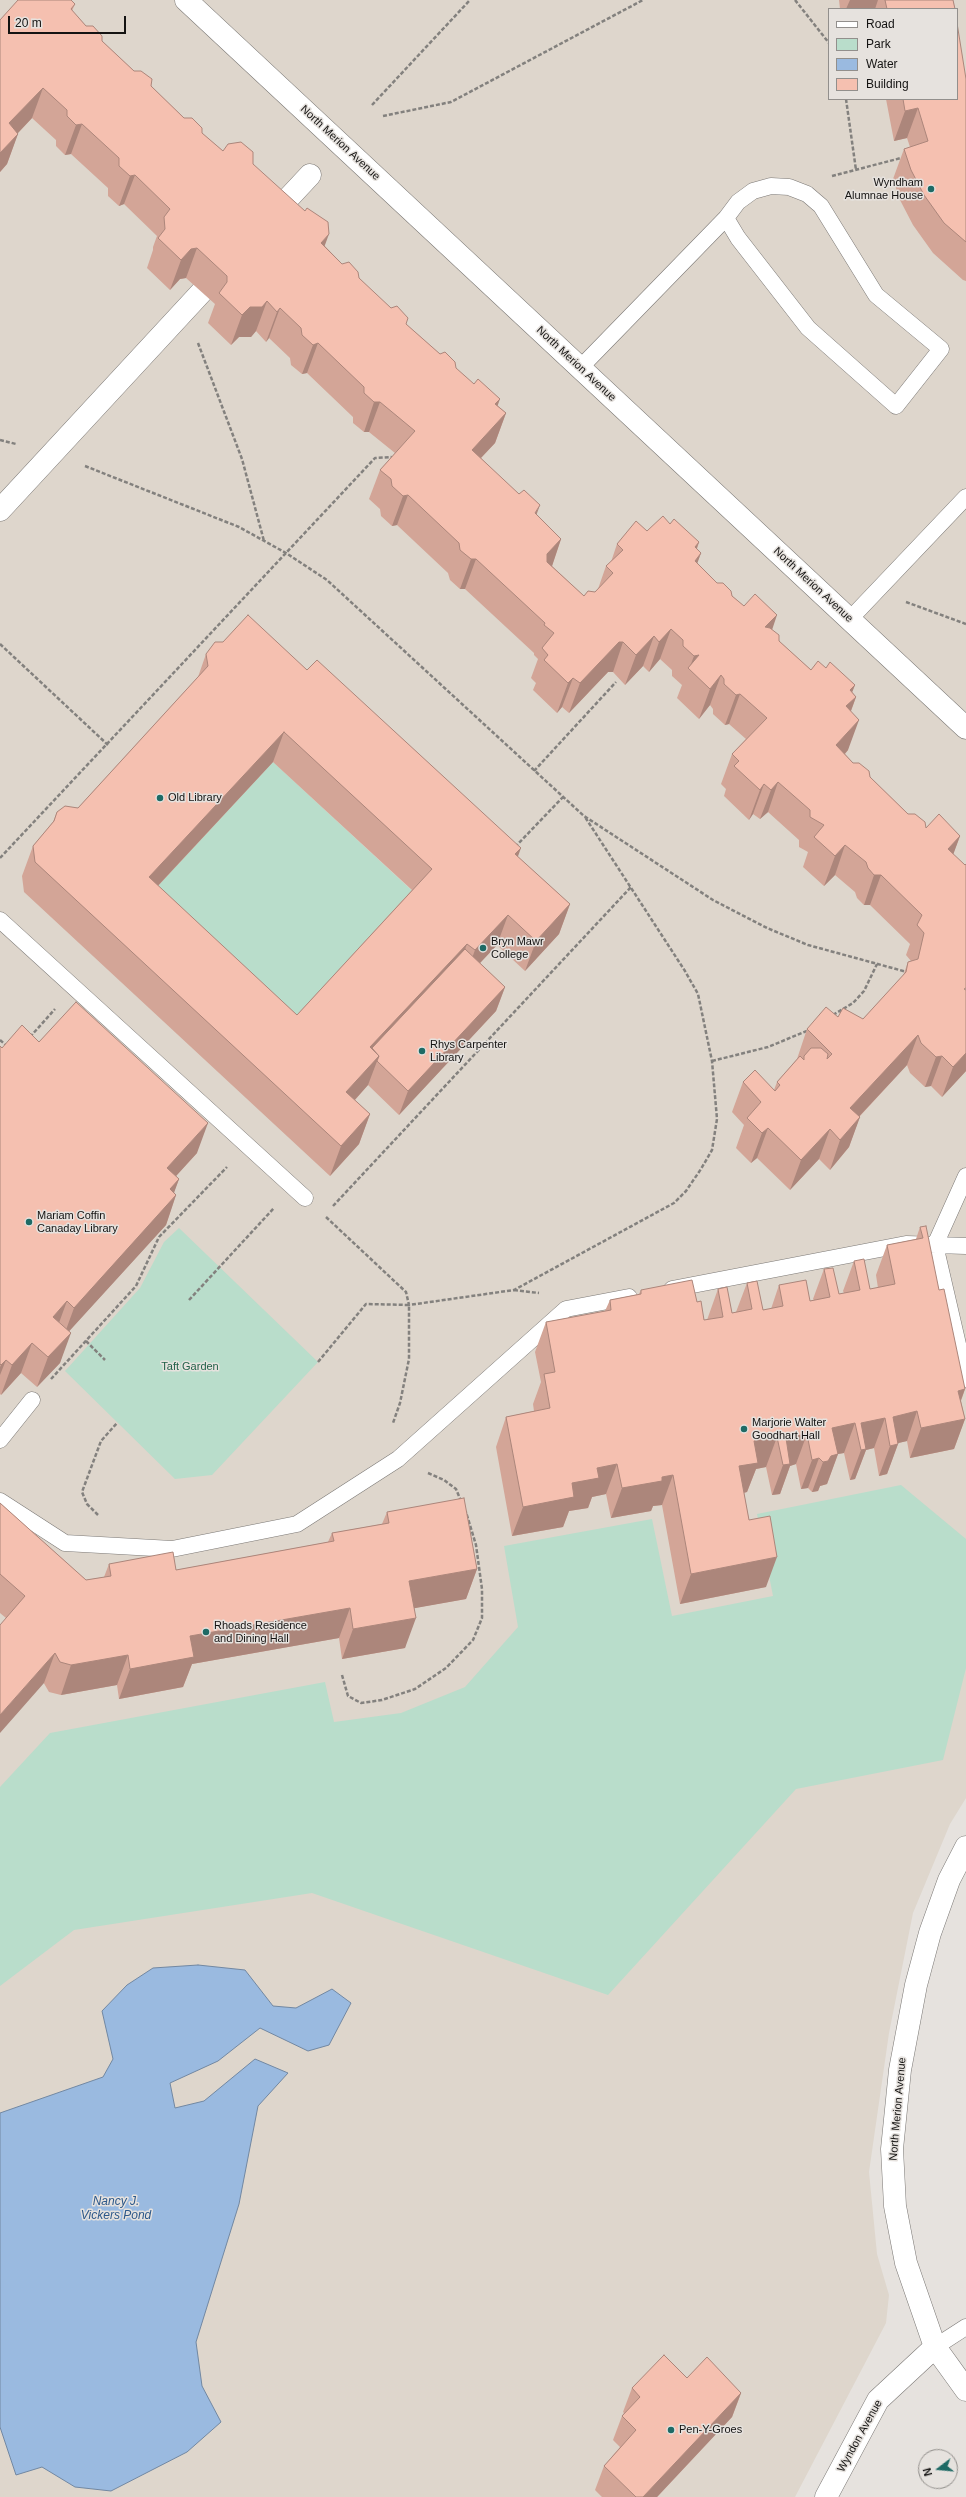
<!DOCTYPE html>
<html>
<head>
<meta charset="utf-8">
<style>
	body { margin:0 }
	#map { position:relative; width:966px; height:2497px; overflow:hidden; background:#e6e2de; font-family:Arial,sans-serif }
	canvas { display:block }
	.legend { position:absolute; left:828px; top:8px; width:130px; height:92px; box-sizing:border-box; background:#e6e2de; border:1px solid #928f8c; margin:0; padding:5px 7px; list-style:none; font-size:12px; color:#141312 }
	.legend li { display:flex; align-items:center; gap:8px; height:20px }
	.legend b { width:20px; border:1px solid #928f8c }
	.north { position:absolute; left:918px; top:2449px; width:40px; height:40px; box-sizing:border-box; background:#e6e2de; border:1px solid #928f8c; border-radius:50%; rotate:254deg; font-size:11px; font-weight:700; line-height:16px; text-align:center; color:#141312 }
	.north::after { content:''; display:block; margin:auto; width:14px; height:18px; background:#1e6a65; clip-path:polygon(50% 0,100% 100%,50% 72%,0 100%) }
	.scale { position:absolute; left:8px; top:16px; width:118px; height:18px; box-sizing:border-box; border:2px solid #141312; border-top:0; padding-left:5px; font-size:12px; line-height:14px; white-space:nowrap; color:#141312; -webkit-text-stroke:3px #e6e2de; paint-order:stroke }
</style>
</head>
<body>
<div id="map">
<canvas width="966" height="2497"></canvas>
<ul class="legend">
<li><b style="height:5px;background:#fff"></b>Road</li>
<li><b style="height:11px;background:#b9ddcb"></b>Park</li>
<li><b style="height:11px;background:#9abae0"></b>Water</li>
<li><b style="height:11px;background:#f5c0b0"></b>Building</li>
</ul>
<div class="north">N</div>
<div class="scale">20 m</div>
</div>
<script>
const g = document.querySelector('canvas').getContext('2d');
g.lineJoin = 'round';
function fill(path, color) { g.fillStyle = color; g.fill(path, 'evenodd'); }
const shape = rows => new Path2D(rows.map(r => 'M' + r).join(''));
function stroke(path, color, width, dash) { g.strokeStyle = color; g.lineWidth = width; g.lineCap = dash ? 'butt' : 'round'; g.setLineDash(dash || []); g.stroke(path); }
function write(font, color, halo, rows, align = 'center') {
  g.font = font + ' Arial,sans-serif'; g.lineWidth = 3; g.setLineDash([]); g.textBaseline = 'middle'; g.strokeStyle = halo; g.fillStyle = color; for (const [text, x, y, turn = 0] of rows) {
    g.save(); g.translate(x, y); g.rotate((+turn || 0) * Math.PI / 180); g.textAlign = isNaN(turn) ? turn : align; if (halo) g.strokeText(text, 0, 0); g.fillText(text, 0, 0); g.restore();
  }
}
const built = shape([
	[0,0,966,0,966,1798,950,1824,913,1913,889,2033,869,2172,877,2254,889,2295,886,2323,795,2497,0,2497],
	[829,9,957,9,957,99,829,99]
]);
const green = shape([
	[273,762,421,899,287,1045,138,907],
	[179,1228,318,1362,212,1475,175,1479,65,1371,140,1288,164,1242],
	[901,1485,966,1539,966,1668,943,1760,796,1789,608,1995,312,1893,74,1930,0,1986,0,1787,50,1733,325,1682,334,1722,401,1713,465,1687,518,1627,504,1546,652,1519,672,1616,773,1596,757,1514]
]);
const water = shape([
	[198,1965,245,1970,273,2006,296,2008,332,1989,351,2003,329,2045,308,2051,260,2028,218,2061,170,2083,175,2108,204,2101,255,2059,288,2073,258,2106,239,2204,196,2342,202,2386,221,2422,187,2452,111,2491,75,2487,42,2467,16,2475,0,2427,0,2113,103,2077,113,2059,102,2011,127,1985,153,1968,198,1965]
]);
const path = shape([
	[795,0,829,43],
	[846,99,856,170],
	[372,105,470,0],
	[383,116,451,102,643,0],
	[832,176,901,158],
	[198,343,242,459,264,541],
	[0,440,16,444],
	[85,466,239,527,286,553,327,580,584,816,713,900,767,928,808,945,907,972],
	[906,602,966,624],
	[0,644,108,745],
	[534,771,616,682],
	[515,847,563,797],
	[0,858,375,458,391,457,394,459],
	[833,1015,853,1003,864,991,877,964],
	[30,1037,55,1009],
	[0,1040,7,1046],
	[712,1061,768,1047,809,1030],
	[333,1206,631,887],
	[326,1217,406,1292,409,1305,514,1290,674,1203,686,1191,701,1169,712,1150,717,1119,712,1061,698,994,685,971,585,817],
	[514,1290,539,1293],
	[189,1300,274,1208],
	[86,1341,105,1360],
	[318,1362,366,1304,409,1305,409,1359,400,1403,393,1423],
	[51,1379,136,1286,159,1237,227,1167],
	[428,1473,444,1480,456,1489,461,1501],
	[98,1515,87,1504,82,1492,101,1441,117,1423],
	[342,1675,348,1696,361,1703,382,1700,415,1689,446,1668,473,1640,482,1618,482,1589,476,1545,466,1512]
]);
const lane = shape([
	[580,368,726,218,738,202,753,191,771,186,789,187,807,194,821,206,876,295,941,349,896,406,808,328,738,238,726,218],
	[850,619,966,497],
	[0,920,305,1198],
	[966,1176,935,1245,966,1379],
	[672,1289,906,1244,966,1246],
	[0,1440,32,1400],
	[0,1501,65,1543,172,1549,297,1524,398,1459,566,1309,629,1297],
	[935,2347,966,2327]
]);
const street = shape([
	[186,0,966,728],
	[268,220,310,175],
	[0,510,222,270],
	[966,1847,949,1880,930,1933,916,1985,900,2070,892,2149,895,2206,906,2263,935,2347,966,2390],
	[826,2497,878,2400,935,2347]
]);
const wall = shape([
	[839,0,953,0,955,9,840,9],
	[75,4,72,11,86,26,134,71,151,86,184,118,223,151,253,164,325,246,342,264,359,278,406,324,506,413,495,443,481,458,561,539,552,566,584,596,595,592,598,589,606,566,611,562,617,544,647,531,670,524,699,542,697,549,701,553,697,563,717,583,772,630,779,641,811,670,826,668,855,685,852,692,856,697,851,711,848,750,845,754,853,763,870,777,908,814,926,828,960,836,953,854,966,1071,942,1097,931,1086,925,1087,910,1073,907,1065,860,1116,849,1147,830,1170,819,1159,790,1190,757,1158,751,1163,736,1148,744,1125,732,1112,743,1082,774,1090,777,1082,797,1059,807,1029,838,1017,863,1019,903,976,908,962,911,961,906,955,910,944,870,905,864,905,857,898,855,892,835,875,824,886,803,867,808,852,799,847,799,840,768,812,760,819,753,814,749,820,724,796,726,789,721,784,732,754,746,739,729,724,725,725,713,714,713,709,710,705,699,719,677,698,682,685,672,676,672,670,660,659,649,672,643,666,625,685,613,672,608,672,569,713,562,707,557,713,533,690,536,683,531,678,538,659,534,655,534,653,465,589,460,589,450,580,448,573,397,525,392,526,381,516,380,509,369,499,380,470,395,453,369,432,364,432,353,423,353,417,307,373,302,374,291,365,290,358,269,338,266,342,256,331,251,337,239,337,231,345,208,323,215,304,186,278,180,279,170,290,147,268,153,250,153,247,157,236,124,204,119,206,108,196,108,188,71,154,65,155,56,146,56,140,32,118,18,133,7,164,0,172,0,20],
	[966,79,966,281,963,280,933,253,913,225,900,200,893,179,904,149,910,147,907,138,894,141,886,99,957,99],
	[206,654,307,670,518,857,570,904,559,934,525,971,497,945,480,963,505,987,496,1011,399,1115,368,1085,355,1100,370,1114,359,1144,330,1176,24,892,22,876,33,846,53,822,57,812,78,808,198,677],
	[273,762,412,890,297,1015,158,886],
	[39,1042,197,1153,176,1176,179,1179,174,1192,176,1195,166,1225,69,1331,60,1363,37,1387,21,1373,1,1395,0,1394,0,1046,2,1048],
	[920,1227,939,1290,965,1389,961,1401,965,1419,954,1449,910,1458,907,1441,898,1443,898,1444,887,1474,879,1476,874,1448,866,1450,855,1479,850,1480,844,1453,838,1454,827,1484,820,1486,818,1491,812,1492,808,1488,801,1489,796,1464,790,1466,780,1494,772,1495,766,1467,756,1469,747,1492,744,1493,749,1520,766,1587,680,1604,662,1505,653,1506,651,1511,611,1518,606,1494,592,1497,588,1508,569,1511,563,1527,512,1536,496,1447,506,1417,534,1411,533,1404,541,1382,535,1352,546,1322,605,1311,610,1300,639,1294,641,1290,697,1302,704,1320,707,1320,718,1289,732,1313,736,1312,747,1283,763,1310,771,1309,779,1285,810,1301,814,1300,813,1299,824,1269,839,1294,844,1293,843,1291,854,1261,870,1289,878,1288,876,1275,887,1245,916,1239],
	[0,1503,86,1580,104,1577,109,1564,176,1570,328,1542,332,1533,382,1524,387,1512,477,1569,466,1599,414,1608,405,1648,342,1659,339,1638,192,1664,183,1687,119,1699,117,1685,61,1695,49,1692,6,1618,0,1613],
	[687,2378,741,2393,732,2417,657,2497,602,2497,595,2490,604,2466,620,2447,613,2440,622,2416,624,2413,623,2412,632,2388]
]);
const shadedWall = shape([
	[850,0,878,0,875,9,846,9],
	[43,88,32,118,0,152,9,123],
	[918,108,907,138,894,141,905,111],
	[82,124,71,154,65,155,76,125],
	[18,134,7,164,0,172,0,153],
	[135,175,124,204,119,206,130,176],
	[329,234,318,264,321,243],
	[197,248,186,278,180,279,170,290,181,260,191,249],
	[267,301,256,331,251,337,239,337,231,345,242,315,250,307],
	[280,308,269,338,266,342,277,312],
	[318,343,307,373,302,374,313,345],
	[500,399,489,429,495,404],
	[374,402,380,402,369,432,364,432],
	[506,413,495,443,461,479,472,450],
	[408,495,397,525,392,526,403,496],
	[540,505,529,535,535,513],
	[561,539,551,569,536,584,547,554],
	[699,542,688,571,695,547],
	[701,553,690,583,695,561],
	[471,559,476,559,465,589,460,589],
	[777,615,767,645,765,627],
	[671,629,660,659,649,672,659,642],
	[654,636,643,666,625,685,636,655],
	[619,642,623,642,613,672,608,672,569,713,580,683],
	[699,655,689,669,694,656],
	[721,675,710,705,699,719,710,689],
	[573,678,562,707,557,713,568,683],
	[855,685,847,705,856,697,845,727,843,716,850,690],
	[740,694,729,724,725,725,736,695],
	[859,720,848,750,826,775,836,745],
	[284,732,273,762,138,907,149,877],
	[778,782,768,812,760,819,771,790],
	[764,784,753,814,749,820,760,790],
	[960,836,949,866,948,849],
	[845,845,835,875,824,886,835,856],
	[521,848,510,878,515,854],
	[874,875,881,875,870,905,864,905],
	[570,904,559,934,525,971,536,941],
	[508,915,497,945,464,980,475,950],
	[467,944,456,973,375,1060,370,1047],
	[505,987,496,1011,399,1115,408,1091],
	[918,1035,907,1065,839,1138,850,1108],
	[966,1053,966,1071,942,1097,953,1067],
	[379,1056,368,1085,335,1122,346,1092],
	[942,1056,931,1086,925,1087,936,1057],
	[370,1114,359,1144,330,1176,341,1146],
	[860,1117,849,1147,830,1170,840,1140],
	[208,1123,197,1153,156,1198,167,1168],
	[768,1128,757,1158,751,1163,762,1133],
	[830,1129,819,1159,790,1190,801,1160],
	[179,1179,171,1201,176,1195,166,1225,63,1338,74,1308,170,1189],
	[67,1301,56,1331,53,1317],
	[71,1333,60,1363,37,1387,48,1357],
	[32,1343,21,1373,1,1395,12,1365],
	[6,1360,0,1375,0,1367,1,1365],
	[965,1389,954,1419,958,1391],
	[917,1411,907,1441,890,1445,893,1417],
	[885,1418,874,1448,866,1450,855,1479,850,1480,861,1450,861,1423],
	[965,1419,954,1449,910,1458,921,1428],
	[855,1423,844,1453,838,1454,827,1484,820,1486,818,1491,812,1492,823,1462,831,1456,832,1428],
	[807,1434,796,1464,790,1466,780,1494,772,1495,783,1465,786,1438],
	[777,1437,766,1467,756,1469,747,1492,728,1496,739,1466,754,1441],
	[898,1444,887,1474,879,1476,890,1446],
	[819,1458,808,1488,801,1489,812,1460],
	[617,1464,606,1494,592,1497,588,1508,569,1511,563,1527,512,1536,523,1507,597,1468],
	[673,1475,662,1505,653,1506,651,1511,611,1518,622,1488,662,1477],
	[777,1557,766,1587,680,1604,691,1574],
	[477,1569,466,1599,399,1611,409,1581],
	[350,1608,339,1638,192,1664,183,1687,119,1699,130,1669,190,1636],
	[416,1618,405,1648,342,1659,353,1629],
	[55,1653,44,1683,0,1733,0,1715],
	[128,1655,117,1685,61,1695,71,1665],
	[741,2393,732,2417,657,2497,643,2497]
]);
const building = shape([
	[18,0,71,0,75,4,71,9,86,26,93,26,102,36,102,41,134,71,141,71,152,79,151,86,184,118,192,118,202,128,202,133,223,151,228,144,241,142,253,152,253,164,295,202,305,211,307,208,328,222,329,234,321,243,342,264,349,262,358,272,359,278,391,308,397,306,408,318,406,324,440,354,445,352,455,362,456,368,474,384,478,379,500,399,495,404,506,413,472,450,519,494,524,490,540,505,535,513,561,539,547,554,547,562,584,596,588,591,595,592,613,573,606,566,623,550,617,544,636,521,647,531,663,516,670,524,674,519,699,542,695,547,701,553,695,561,717,583,723,583,731,591,732,596,744,606,755,594,777,615,765,627,770,628,779,635,779,641,811,670,818,661,826,668,830,662,855,685,850,690,856,697,846,706,859,720,836,745,853,763,859,763,869,771,870,777,908,814,915,814,925,822,926,828,939,814,960,836,948,849,965,865,966,864,966,988,964,989,966,990,966,1053,953,1067,942,1056,936,1057,921,1043,918,1035,850,1108,860,1117,840,1140,830,1129,801,1160,768,1128,762,1133,747,1118,761,1102,743,1082,755,1070,775,1091,780,1085,777,1082,800,1056,804,1060,804,1056,811,1048,821,1048,828,1054,827,1059,832,1054,807,1029,826,1007,838,1017,843,1008,863,1019,906,972,908,962,918,959,924,933,917,925,922,915,881,875,874,875,868,868,866,862,845,845,835,856,814,837,824,825,810,817,810,810,778,782,771,790,764,784,760,790,734,766,739,761,732,754,767,718,740,694,736,695,724,684,724,679,721,675,710,689,688,668,699,655,694,656,683,646,683,640,671,629,659,642,654,636,636,655,623,642,619,642,580,683,573,678,568,683,544,660,548,655,542,648,554,633,544,625,545,623,476,559,471,559,460,550,459,543,408,495,403,496,392,486,391,479,380,470,415,431,380,402,374,402,364,393,364,387,318,343,313,345,302,335,301,328,280,308,277,312,267,301,262,307,250,307,242,315,219,293,227,282,227,276,197,248,191,249,181,260,158,238,165,229,164,217,170,209,135,175,130,176,119,166,119,158,82,124,76,125,67,116,67,110,43,88,9,123,18,134,0,153,0,20,18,0],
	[885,0,953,0,955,9,887,9,885,0],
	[957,23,966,79,966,242,944,223,924,195,911,170,904,149,928,141,918,108,905,111,903,99,957,99,957,23],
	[248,615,307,670,317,660,521,848,515,854,570,904,536,941,508,915,475,950,467,944,370,1047,379,1056,346,1092,370,1114,341,1146,35,862,33,846,54,821,57,812,65,806,78,808,208,666,206,654,215,642,223,642,248,615],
	[284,732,432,869,297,1015,149,877,284,732],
	[465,949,505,987,408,1091,377,1061,379,1056,372,1048,465,949],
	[76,1002,208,1123,167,1168,179,1179,170,1189,176,1195,74,1308,67,1301,53,1317,71,1333,48,1357,32,1343,12,1365,6,1360,1,1365,0,1364,0,1046,2,1048,22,1025,39,1042,76,1002],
	[926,1226,939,1290,944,1289,965,1389,958,1391,965,1419,921,1428,917,1411,893,1417,898,1444,890,1446,885,1418,861,1423,866,1449,861,1450,855,1423,832,1428,838,1454,831,1456,828,1461,823,1462,819,1458,812,1460,807,1434,786,1438,790,1464,783,1465,777,1437,754,1441,758,1463,739,1466,749,1520,770,1516,777,1557,691,1574,673,1475,662,1477,662,1481,622,1488,617,1464,597,1468,599,1478,572,1483,574,1497,523,1507,506,1417,550,1408,544,1374,555,1372,546,1322,611,1310,610,1300,641,1294,641,1290,692,1280,697,1302,701,1301,704,1320,723,1317,718,1289,727,1287,732,1313,752,1309,747,1283,757,1281,763,1310,783,1306,779,1285,806,1280,810,1301,830,1297,824,1269,833,1268,839,1294,860,1290,854,1261,864,1259,870,1289,895,1284,887,1245,923,1238,920,1227,926,1226],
	[464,1498,477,1569,409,1581,416,1618,353,1629,350,1608,190,1636,194,1657,130,1669,128,1655,71,1665,60,1662,55,1653,0,1715,0,1625,25,1596,0,1574,0,1503,86,1580,111,1576,109,1564,173,1552,176,1570,334,1541,332,1533,389,1523,387,1512,464,1498],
	[664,2355,687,2378,707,2357,741,2393,643,2497,636,2497,604,2466,636,2430,622,2416,640,2397,632,2388,664,2355]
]);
const markers = [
	[931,189,4,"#1e6a65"],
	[160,798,4,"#1e6a65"],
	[483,948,4,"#1e6a65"],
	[422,1051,4,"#1e6a65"],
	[29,1222,4,"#1e6a65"],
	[744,1429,4,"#1e6a65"],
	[206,1632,4,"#1e6a65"],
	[671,2430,4,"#1e6a65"]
];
const streetNames = [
	["North Merion Avenue",340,143,43],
	["North Merion Avenue",576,364,43],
	["North Merion Avenue",813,585,43],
	["North Merion Avenue",898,2109,-85],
	["Wyndon Avenue",860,2436,-61]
];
const poiNames = [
	["Wyndham",923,183,"right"],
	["Alumnae House",923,196,"right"],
	["Old Library",168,798],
	["Bryn Mawr",491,942],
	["College",491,955],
	["Rhys Carpenter",430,1045],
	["Library",430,1058],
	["Mariam Coffin",37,1216],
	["Canaday Library",37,1229],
	["Marjorie Walter",752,1423],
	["Goodhart Hall",752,1436],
	["Rhoads Residence",214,1626],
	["and Dining Hall",214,1639],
	["Pen-Y-Groes",679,2430]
];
const parkNames = [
	["Taft Garden",190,1367]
];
const waterNames = [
	["Nancy J.",116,2202],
	["Vickers Pond",116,2216]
];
fill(built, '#ded6cc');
fill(green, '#b9ddcb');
fill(water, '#9abae0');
stroke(water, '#7288a2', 1);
stroke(lane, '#7c7976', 17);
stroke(street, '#7c7976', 23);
stroke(path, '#83817e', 2.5, [4, 2]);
stroke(lane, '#fff', 16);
stroke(street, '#fff', 22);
fill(wall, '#d3a597');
fill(shadedWall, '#ac867b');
fill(building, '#f5c0b0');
stroke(building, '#ac867b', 1);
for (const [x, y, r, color] of markers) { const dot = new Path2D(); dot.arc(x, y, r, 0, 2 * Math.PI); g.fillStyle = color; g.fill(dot); stroke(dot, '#e6e2de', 1.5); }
write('11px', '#141312', '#e6e2de', streetNames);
write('11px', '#141312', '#e6e2de', poiNames, 'left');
write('11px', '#226149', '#e6e2de', parkNames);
write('italic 12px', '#2c588a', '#e6e2de', waterNames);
</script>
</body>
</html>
